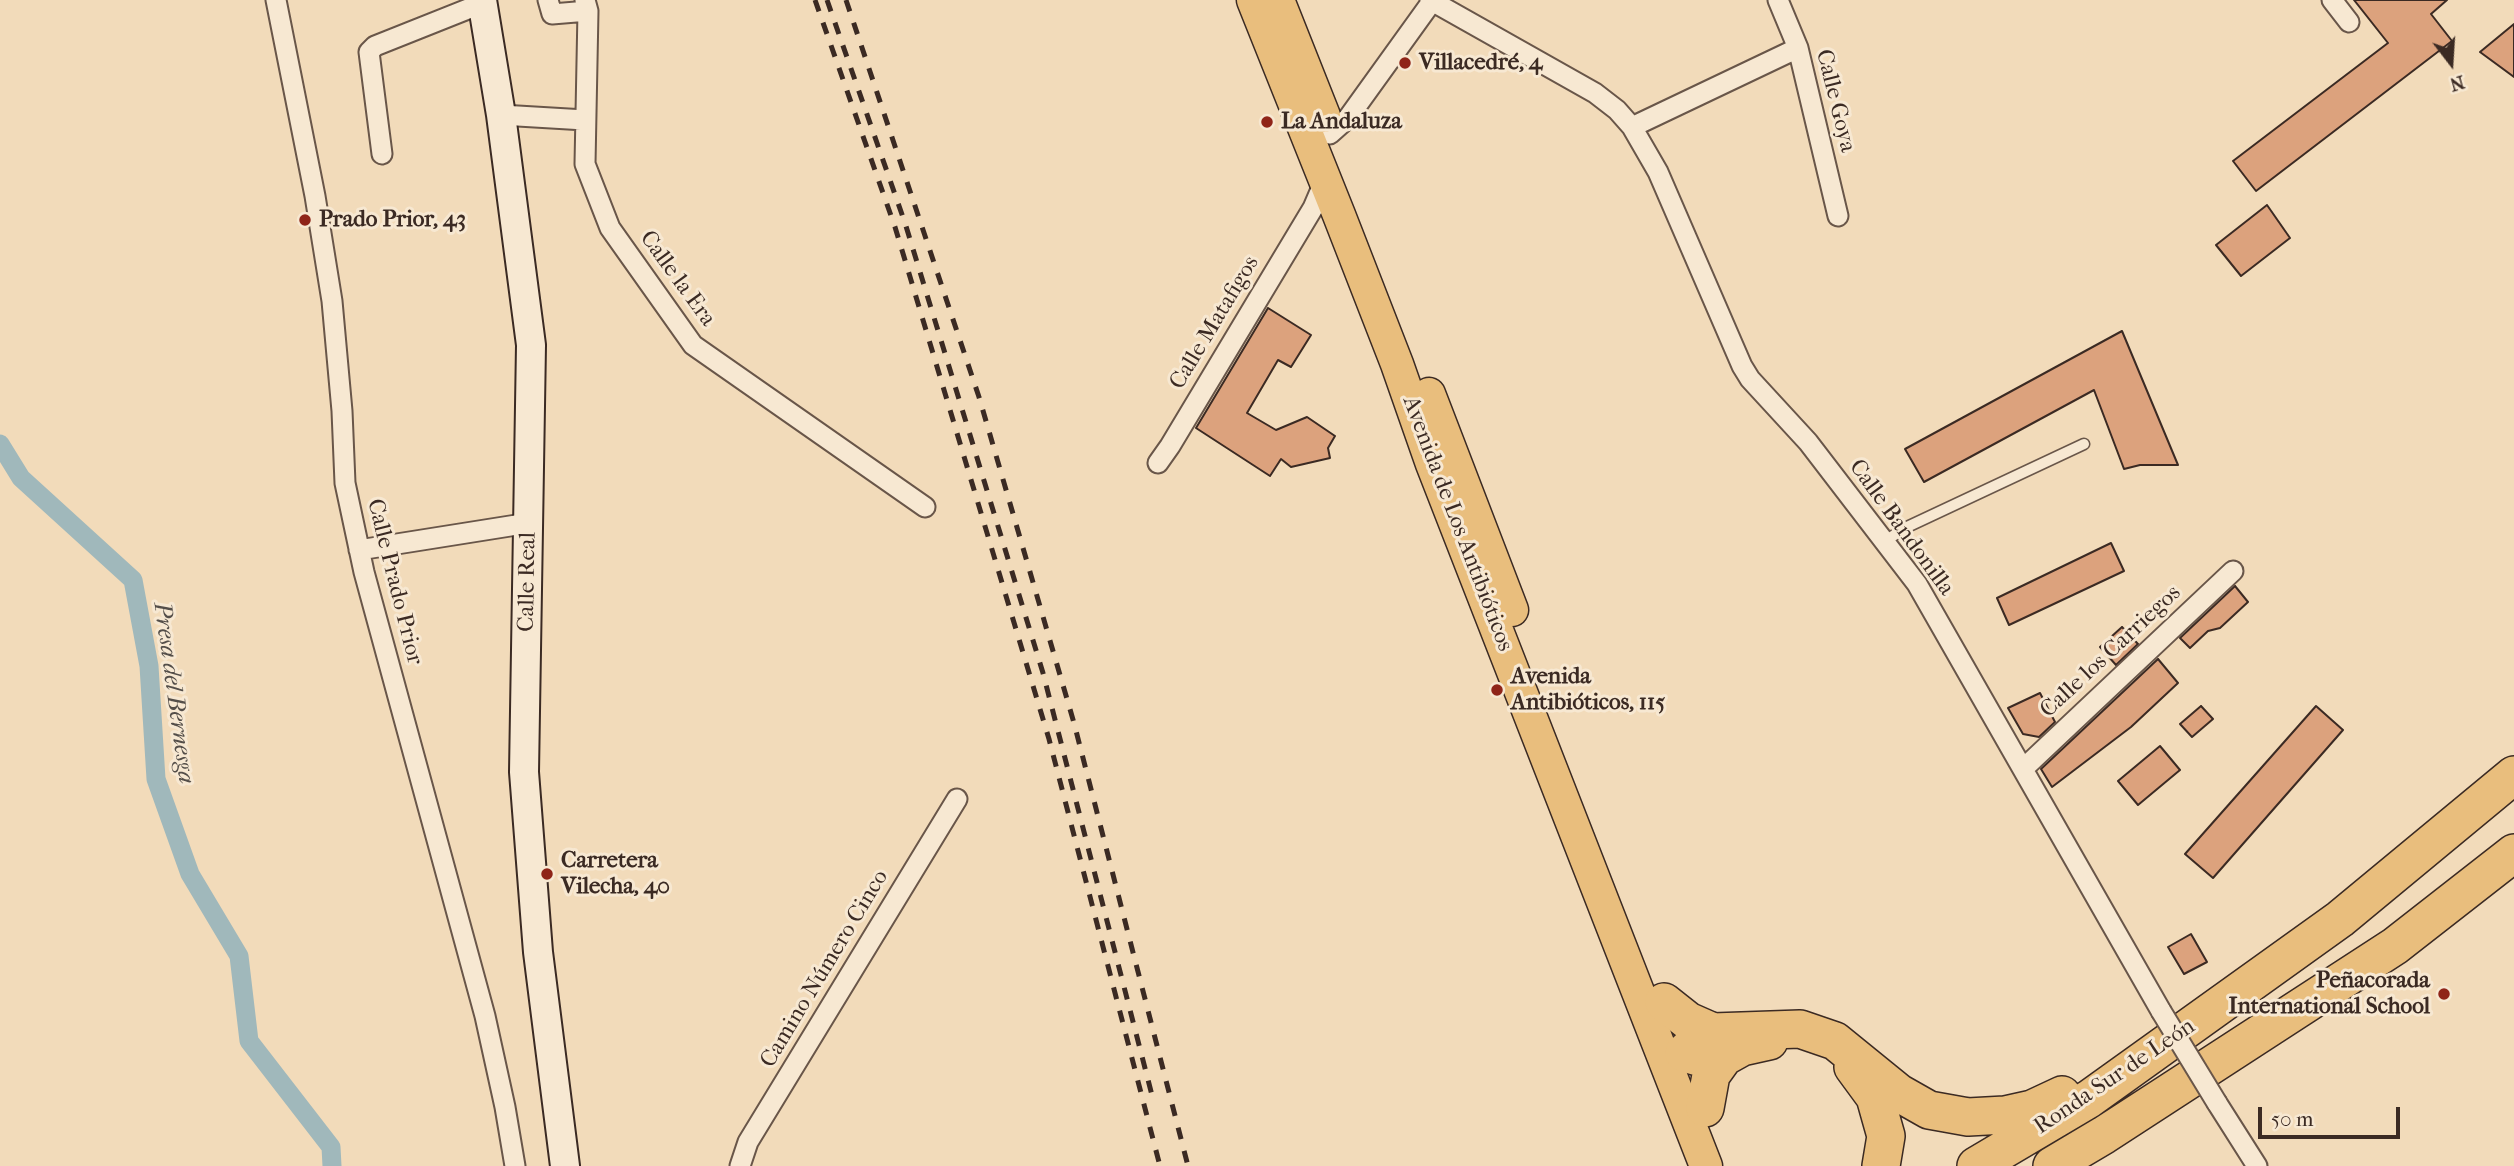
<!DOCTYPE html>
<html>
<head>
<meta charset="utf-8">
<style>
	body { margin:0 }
	#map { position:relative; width:2514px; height:1166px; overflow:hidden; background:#f2dbba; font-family:"IM FELL French Canon",serif }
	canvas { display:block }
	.north { position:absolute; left:2416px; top:28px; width:70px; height:70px; -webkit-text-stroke:5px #f7e8d2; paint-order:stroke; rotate:163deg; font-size:19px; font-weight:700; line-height:28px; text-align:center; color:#3b2a23 }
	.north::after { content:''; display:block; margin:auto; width:24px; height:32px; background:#3b2a23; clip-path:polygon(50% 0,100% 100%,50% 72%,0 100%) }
	.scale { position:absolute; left:2258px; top:1107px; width:142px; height:32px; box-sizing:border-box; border:4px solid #3b2a23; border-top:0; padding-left:9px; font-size:21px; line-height:24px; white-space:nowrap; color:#3b2a23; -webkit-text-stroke:5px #f7e8d2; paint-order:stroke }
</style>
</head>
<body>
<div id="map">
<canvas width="2514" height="1166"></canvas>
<div class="north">N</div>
<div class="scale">50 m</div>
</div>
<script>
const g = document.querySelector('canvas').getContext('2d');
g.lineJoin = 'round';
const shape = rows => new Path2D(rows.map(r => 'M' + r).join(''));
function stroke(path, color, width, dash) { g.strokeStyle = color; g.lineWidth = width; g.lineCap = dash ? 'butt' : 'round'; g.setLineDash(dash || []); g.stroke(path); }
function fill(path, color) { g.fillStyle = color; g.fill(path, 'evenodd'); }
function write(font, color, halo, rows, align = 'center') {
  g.font = font + ' "IM FELL French Canon",serif'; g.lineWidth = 6; g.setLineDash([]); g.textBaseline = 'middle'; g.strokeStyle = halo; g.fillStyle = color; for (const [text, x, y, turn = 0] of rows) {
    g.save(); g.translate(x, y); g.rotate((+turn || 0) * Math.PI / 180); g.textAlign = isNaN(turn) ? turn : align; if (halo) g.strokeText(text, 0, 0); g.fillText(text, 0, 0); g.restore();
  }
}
const canal = shape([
	[0,444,21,478,133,580,149,666,156,779,190,874,239,956,249,1041,331,1147,332,1166]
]);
const building = shape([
	[2354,0,2447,0,2431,14,2452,41,2256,191,2233,161,2388,43,2354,0],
	[2514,24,2514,77,2480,52,2514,24],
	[2267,205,2290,238,2241,276,2216,245,2267,205],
	[1268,308,1311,335,1291,367,1278,360,1247,413,1276,430,1307,417,1335,436,1328,448,1330,458,1291,467,1281,459,1270,476,1196,428,1268,308],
	[2122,331,2178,465,2140,465,2124,469,2094,390,1924,482,1905,449,2122,331],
	[2111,543,2124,571,2009,625,1997,598,2111,543],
	[2235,586,2248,602,2220,628,2208,631,2190,648,2180,638,2235,586],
	[2122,627,2138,644,2116,665,2100,647,2122,627],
	[2158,659,2178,683,2131,727,2052,787,2041,769,2158,659],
	[2040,693,2055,722,2039,737,2023,734,2008,708,2040,693],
	[2201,706,2213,719,2192,737,2180,724,2201,706],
	[2316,706,2343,730,2213,878,2185,854,2316,706],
	[2160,746,2180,770,2138,805,2118,781,2160,746],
	[2191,934,2207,962,2184,974,2168,947,2191,934]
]);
const lane = shape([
	[1885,541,1907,527,2084,444]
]);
const street = shape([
	[276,0,315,196,332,301,342,411,345,483,364,572,485,1016,505,1107,515,1166],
	[548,0,552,14,588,11],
	[585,0,588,11,585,164,610,228,693,345,925,507],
	[1430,0,1595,93,1617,110,1632,127,1658,172,1742,366,1750,379,1808,442,1917,584,2161,1011],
	[1778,0,1798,48,1838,216],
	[2332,0,2349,22],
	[501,115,585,120],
	[1632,127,1798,48],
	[1330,134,1348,118,1433,0],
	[382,154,369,52,375,46,483,3],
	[1158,463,1170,446,1313,208,1325,180],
	[359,550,529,523],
	[2023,769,2233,571],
	[2217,1103,2257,1166],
	[740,1166,748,1142,957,799]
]);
const secondary = shape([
	[482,0,501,115,531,345,524,772,538,952,565,1166]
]);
const primary = shape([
	[1253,0,1339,215,1397,364,1432,464,1706,1166],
	[1278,0,1324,116],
	[1429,394,1512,610]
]);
const highway = shape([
	[1664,1002,1688,1021,1713,1032,1800,1029,1835,1041,1899,1093,1929,1110,1968,1117,2005,1115,2032,1109,2062,1095],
	[1713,1032,1700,1038,1684,1053,1705,1059,1724,1057],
	[1853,1067,1875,1097,1886,1136,1881,1166],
	[1705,1108,1711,1075,1724,1057,1742,1047,1769,1041],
	[1976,1166,2089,1099,2340,919,2514,775],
	[2052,1166,2104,1135,2395,946,2514,853]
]);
const rail = shape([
	[815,0,895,227,1049,739,1160,1166],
	[827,0,905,223,1043,673,1154,1103],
	[846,0,979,397,1074,723,1188,1166]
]);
const streetBridge = shape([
	[2161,1011,2217,1103]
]);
const markers = [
	[1405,63,7,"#8f2418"],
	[1267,122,7,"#8f2418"],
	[305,220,7,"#8f2418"],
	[1497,690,7,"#8f2418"],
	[547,874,7,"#8f2418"],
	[2444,994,7,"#8f2418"]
];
const poiNames = [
	["Villacedré, 4",1419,63],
	["La Andaluza",1281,122],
	["Prado Prior, 43",319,220],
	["Avenida",1511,677],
	["Antibióticos, 115",1511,703],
	["Carretera",561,861],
	["Vilecha, 40",561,887],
	["Peñacorada",2430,981,"right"],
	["International School",2430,1007,"right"]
];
const streetNames = [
	["Calle Goya",1835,101,76],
	["Calle la Era",677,279,54],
	["Calle Matafigos",1215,323,-59],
	["Avenida de Los Antibióticos",1457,524,69],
	["Calle Bandonilla",1901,528,54],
	["Calle Prado Prior",394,582,76],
	["Calle Real",528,582,-89],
	["Calle los Carriegos",2111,652,-43],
	["Camino Número Cinco",825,969,-59],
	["Ronda Sur de León",2115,1077,-34]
];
const waterNames = [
	["Presa del Bernesga",173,693,82]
];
stroke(canal, '#a0b8bb', 19);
fill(building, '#dca27d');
stroke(building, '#3b2a23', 2);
stroke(lane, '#695649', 13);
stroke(street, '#695649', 23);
stroke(secondary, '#3b2a23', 32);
stroke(primary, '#3b2a23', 35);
stroke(highway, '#3b2a23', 40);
stroke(lane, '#f7e8d2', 10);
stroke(street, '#f7e8d2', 19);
stroke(secondary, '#f7e8d2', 28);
stroke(primary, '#e9be7d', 32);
stroke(highway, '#e9be7d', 37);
stroke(rail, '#3b2a23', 5, [12, 12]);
stroke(streetBridge, '#695649', 23, []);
stroke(streetBridge, '#f7e8d2', 19);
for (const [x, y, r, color] of markers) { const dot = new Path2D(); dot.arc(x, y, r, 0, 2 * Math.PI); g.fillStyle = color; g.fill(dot); stroke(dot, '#f7e8d2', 2.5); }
write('bold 23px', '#3b2a23', '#f7e8d2', poiNames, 'left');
write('23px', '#3b2a23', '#f7e8d2', streetNames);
write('italic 24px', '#544e49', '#f7e8d2', waterNames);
</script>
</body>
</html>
